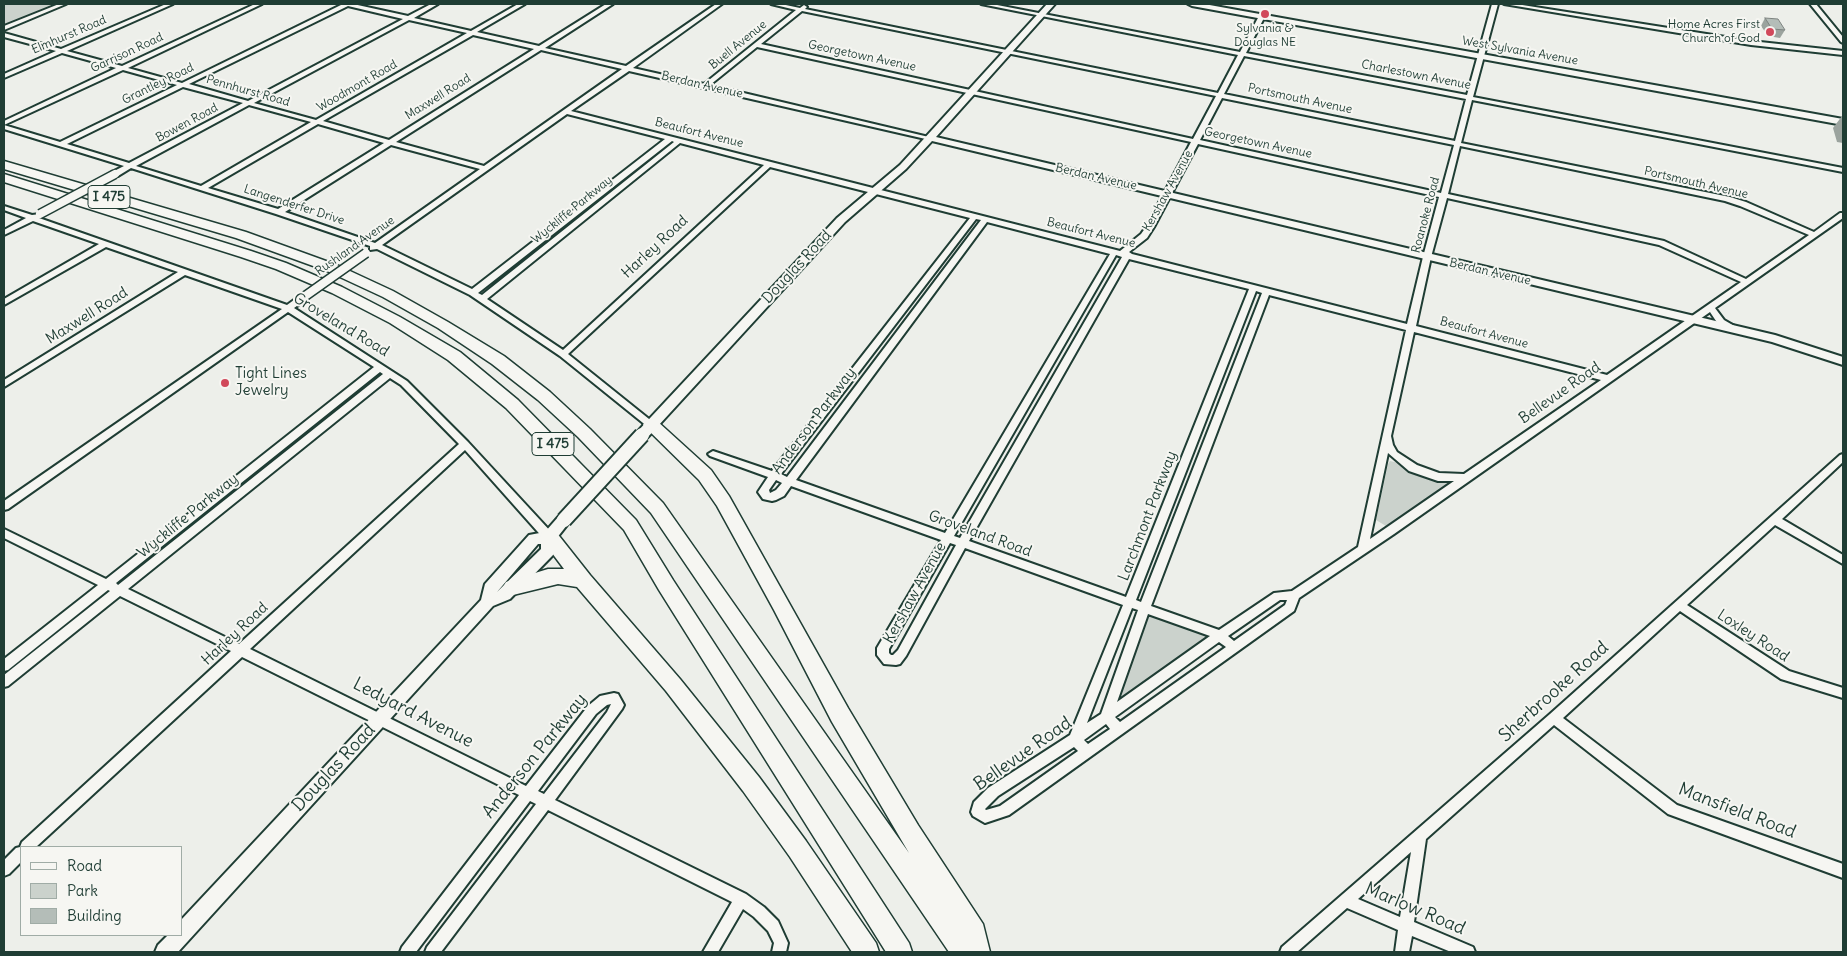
<!DOCTYPE html>
<html>
<head>
<meta charset="utf-8">
<style>
	body { margin:0 }
	#map { position:relative; width:1847px; height:956px; overflow:hidden; background:#edefea; font-family:Delius,sans-serif }
	canvas { display:block }
	.frame { position:absolute; inset:0; border:5px solid #1f3d34; pointer-events:none }
	.legend { position:absolute; left:20px; top:846px; width:162px; height:90px; box-sizing:border-box; background:#f6f6f2; border:1px solid #a0aca6; margin:0; padding:6px 9px; list-style:none; font-size:15px; color:#1f3d34 }
	.legend li { display:flex; align-items:center; gap:10px; height:25px }
	.legend b { width:25px; border:1px solid #a0aca6 }
</style>
</head>
<body>
<div id="map">
<canvas width="1847" height="956"></canvas>
<div class="frame"></div>
<ul class="legend">
<li><b style="height:6px;background:#f6f6f2"></b>Road</li>
<li><b style="height:14px;background:#cbd2cc"></b>Park</li>
<li><b style="height:14px;background:#b4bdb8"></b>Building</li>
</ul>
</div>
<script>
const g = document.querySelector('canvas').getContext('2d');
g.lineJoin = 'round';
function fill(path, color) { g.fillStyle = color; g.fill(path, 'evenodd'); }
const shape = rows => new Path2D(rows.map(r => 'M' + r).join(''));
function stroke(path, color, width, dash) { g.strokeStyle = color; g.lineWidth = width; g.lineCap = dash ? 'butt' : 'round'; g.setLineDash(dash || []); g.stroke(path); }
function write(font, color, halo, rows, align = 'center') {
  g.font = font + ' Delius,sans-serif'; g.lineWidth = 4; g.setLineDash([]); g.textBaseline = 'middle'; g.strokeStyle = halo; g.fillStyle = color; for (const [text, x, y, turn = 0] of rows) {
    g.save(); g.translate(x, y); g.rotate((+turn || 0) * Math.PI / 180); g.textAlign = isNaN(turn) ? turn : align; if (halo) g.strokeText(text, 0, 0); g.fillText(text, 0, 0); g.restore();
  }
}
const green = shape([
	[4,4,58,4,4,26],
	[1390,461,1399,463,1424,477,1450,484,1386,526,1376,520,1388,464],
	[1146,613,1215,635,1127,696,1122,697,1120,693]
]);
const street = shape([
	[59,4,66,4,4,30,4,26,59,4],
	[166,4,173,4,67,51,122,66,255,4,262,4,128,68,182,83,343,4,353,4,408,16,431,4,438,4,414,18,471,31,518,4,525,4,477,32,539,46,606,4,613,4,545,48,626,66,716,4,722,4,633,68,704,84,796,10,771,4,781,4,800,8,804,5,807,7,805,9,1218,93,1238,55,981,4,992,4,1240,52,1259,16,1262,14,1265,16,1246,53,1467,95,1492,4,1498,4,1473,97,1843,168,1843,172,1472,100,1461,143,1730,197,1746,202,1814,232,1840,213,1843,213,1843,218,1715,308,1724,320,1736,327,1737,329,1736,331,1730,331,1718,324,1710,312,1394,534,1299,598,1294,611,1009,815,985,823,973,816,971,812,974,802,988,788,1070,735,1123,605,965,548,906,656,900,664,896,665,884,664,877,655,877,648,941,540,791,486,784,496,776,500,772,501,763,499,758,492,768,477,710,456,708,454,713,451,772,471,970,218,770,167,568,354,654,423,656,425,651,428,648,427,560,356,470,295,377,249,370,250,370,246,276,214,131,168,118,176,112,176,112,172,124,166,4,129,4,121,116,68,62,53,4,78,4,74,56,51,4,37,4,33,61,49,166,4],
	[348,6,403,19,248,101,189,84,348,6],
	[802,11,1216,96,1193,139,761,44,802,11],
	[409,20,467,33,316,120,254,103,409,20],
	[473,35,534,49,389,140,323,121,473,35],
	[757,47,1191,142,1146,227,1141,234,1120,251,571,111,629,71,930,140,933,138,710,85,757,47],
	[541,50,622,69,484,166,396,142,541,50],
	[1244,56,1466,99,1455,141,1224,94,1244,56],
	[123,70,177,85,60,142,4,125,123,70],
	[183,87,243,103,129,163,67,144,183,87],
	[1222,98,1454,145,1441,193,1200,140,1222,98],
	[249,105,311,122,201,186,136,166,249,105],
	[567,114,665,139,472,289,382,245,567,114],
	[318,124,384,143,278,209,208,188,318,124],
	[672,141,674,142,482,295,478,293,672,141],
	[680,143,764,165,563,350,487,299,680,143],
	[1198,144,1439,197,1423,257,1407,324,1132,254,1129,252,1147,238,1154,227,1198,144],
	[391,145,480,169,375,243,285,212,391,145],
	[1460,146,1725,201,1740,206,1809,235,1746,279,1664,241,1448,194,1460,146],
	[1447,198,1659,245,1741,282,1607,375,1416,326,1431,257,1447,198],
	[976,219,981,220,787,477,781,474,976,219],
	[987,222,1110,254,945,533,796,480,987,222],
	[1116,255,1122,257,960,538,954,536,1116,255],
	[1129,259,1249,289,1126,597,969,541,1129,259],
	[1256,291,1262,293,1141,602,1136,600,1256,291],
	[1269,295,1406,330,1358,547,1292,591,1274,593,1219,630,1151,606,1269,295],
	[1414,332,1601,380,1464,474,1439,473,1417,465,1397,452,1393,445,1391,436,1414,332],
	[1388,453,1409,471,1438,481,1454,481,1370,539,1388,453],
	[776,480,782,483,776,490,770,493,769,490,776,480],
	[950,543,956,545,898,650,893,655,891,655,889,653,889,649,950,543],
	[1280,600,1287,600,1285,605,1234,641,1228,636,1280,600],
	[1132,608,1138,610,1101,714,1087,723,1132,608],
	[1148,614,1210,636,1117,702,1148,614],
	[1219,642,1226,647,1120,722,1115,717,1219,642],
	[1106,724,1110,729,1088,744,1084,740,1106,724],
	[1074,747,1078,751,1000,806,986,810,985,809,998,796,1074,747],
	[1504,4,1516,4,1751,41,1843,51,1843,55,1751,45,1504,4],
	[1810,4,1816,4,1843,37,1843,43,1841,42,1810,4],
	[4,206,32,215,40,214,41,216,39,218,287,305,298,297,304,297,304,301,294,308,407,381,468,442,553,534,554,537,553,540,545,540,465,450,250,649,526,786,588,706,600,696,614,693,618,694,624,705,622,709,555,800,746,894,764,907,778,921,788,943,786,952,772,952,774,943,768,931,754,917,743,909,718,952,703,952,732,902,548,810,441,952,425,952,427,947,536,804,530,801,416,952,400,952,402,947,519,795,242,657,36,847,21,847,21,862,9,874,4,876,4,860,16,848,20,847,22,842,231,651,120,596,8,686,4,687,4,675,110,591,108,590,8,670,4,671,4,659,98,585,4,538,4,529,106,579,374,367,288,312,8,509,4,510,4,501,282,309,185,275,4,387,4,380,178,272,106,247,4,305,4,299,99,244,33,221,4,235,4,230,26,218,4,210,4,206],
	[380,372,383,374,118,585,116,583,380,372],
	[390,378,401,385,459,444,239,644,128,589,390,378],
	[611,704,607,712,544,794,538,791,596,714,607,705,611,704],
	[1843,454,1843,462,1782,519,1843,555,1843,564,1775,525,1687,605,1789,671,1843,688,1843,698,1781,679,1680,611,1563,718,1677,805,1843,864,1843,878,1668,814,1554,725,1426,839,1414,922,1473,947,1475,952,1451,952,1412,936,1409,952,1395,952,1398,930,1347,908,1297,952,1280,952,1282,947,1550,714,1840,455,1843,454],
	[1411,852,1400,917,1358,899,1411,852]
]);
const secondary = shape([
	[1047,4,1055,4,936,137,1775,335,1843,357,1843,365,1772,342,932,141,906,169,845,222,647,438,637,438,635,435,637,432,837,218,900,165,1047,4],
	[1188,4,1204,4,1843,119,1843,125,1192,6,1188,4],
	[564,515,569,516,571,520,556,539,553,555,510,599,493,606,178,952,155,952,158,945,168,935,181,935,181,920,481,600,485,584,529,535,545,532,559,516,564,515],
	[538,544,541,544,541,549,497,592,538,544]
]);
const highway = shape([
	[4,161,246,232,337,265,393,291,448,322,504,356,550,392,590,429,663,503,909,853,832,722,774,610,717,506,699,480,643,425,645,421,651,419,657,421,711,470,729,496,848,708,918,825,983,924,990,952,949,952,651,513,578,437,538,400,492,364,438,328,383,297,327,271,236,238,4,169,4,161],
	[4,174,251,251,286,263,342,287,400,317,460,352,518,400,636,520,673,580,909,943,912,952,886,952,659,590,624,530,506,408,448,360,390,323,332,293,276,269,241,257,4,182,4,174],
	[549,530,556,532,590,575,680,679,759,777,806,841,876,943,879,952,852,952,790,857,743,791,666,691,577,587,558,584,513,595,506,592,503,587,506,582,548,569,564,569,540,537,542,532,549,530]
]);
const streetBridge = shape([
	[40,214,115,174],
	[301,299,366,253]
]);
const secondaryBridge = shape([
	[564,520,642,435]
]);
const wall = shape([
	[1765,18,1785,30,1780,38,1768,36,1761,26],
	[1842,116,1843,116,1843,143,1837,142,1833,128]
]);
const building = shape([
	[1765,18,1778,19,1785,30,1772,29,1765,18]
]);
const markers = [
	[1265,14,5,"#d1495b"],
	[1770,32,5,"#d1495b"],
	[225,383,5,"#d1495b"]
];
const farPoinames = [
	["Home Acres First",1760,25],
	["Church of God",1760,39],
	["Sylvania &",1265,29,"center"],
	["Douglas NE",1265,43,"center"]
];
const farStreetnames = [
	["Elmhurst Road",69,35,-23],
	["Buell Avenue",738,45,-39],
	["West Sylvania Avenue",1520,51,10],
	["Garrison Road",127,53,-25],
	["Georgetown Avenue",862,56,12],
	["Charlestown Avenue",1416,75,11],
	["Grantley Road",158,84,-26],
	["Berdan Avenue",702,85,13],
	["Woodmont Road",357,86,-30],
	["Pennhurst Road",248,91,16],
	["Maxwell Road",438,97,-32],
	["Portsmouth Avenue",1300,99,12],
	["Bowen Road",187,123,-28],
	["Beaufort Avenue",699,133,14],
	["Georgetown Avenue",1258,143,12],
	["Berdan Avenue",1096,177,13],
	["Portsmouth Avenue",1696,183,13],
	["Kershaw Avenue",1168,191,-61],
	["Langenderfer Drive",294,205,18],
	["Wyckliffe Parkway",572,210,-39],
	["Roanoke Road",1426,215,-75],
	["Beaufort Avenue",1091,233,14],
	["Rushland Avenue",355,246,-35],
	["Berdan Avenue",1490,272,13],
	["Beaufort Avenue",1484,333,15]
];
const shields = [
	[109,197,42],
	[553,444,42]
];
const shieldNames = [
	["I 475",109,197],
	["I 475",553,444]
];
const streetNames = [
	["Harley Road",655,247,-43],
	["Douglas Road",797,267,-47],
	["Maxwell Road",87,316,-32],
	["Groveland Road",341,325,31],
	["Bellevue Road",1560,393,-35],
	["Anderson Parkway",814,421,-53],
	["Wyckliffe Parkway",188,516,-39],
	["Larchmont Parkway",1148,516,-69],
	["Groveland Road",980,534,20],
	["Kershaw Avenue",915,593,-61],
	["Harley Road",235,634,-43],
	["Loxley Road",1753,636,33]
];
const poiNames = [
	["Tight Lines",235,374],
	["Jewelry",235,391]
];
const nearStreetnames = [
	["Sherbrooke Road",1554,692,-42],
	["Ledyard Avenue",413,713,27],
	["Bellevue Road",1023,754,-35],
	["Anderson Parkway",535,756,-51],
	["Douglas Road",334,768,-47],
	["Mansfield Road",1737,811,21],
	["Marlow Road",1415,909,23]
];
fill(green, '#cbd2cc');
stroke(street, '#1f3d34', 4);
stroke(secondary, '#1f3d34', 4);
stroke(highway, '#1f3d34', 3);
fill(street, '#f6f6f2');
fill(secondary, '#f6f6f2');
fill(highway, '#f6f6f2');
stroke(streetBridge, '#1f3d34', 11, []);
stroke(secondaryBridge, '#1f3d34', 18, []);
stroke(streetBridge, '#f6f6f2', 8);
stroke(secondaryBridge, '#f6f6f2', 14);
fill(wall, '#9ba39e');
fill(building, '#b4bdb8');
stroke(building, '#7e8481', 1);
for (const [x, y, r, color] of markers) { const dot = new Path2D(); dot.arc(x, y, r, 0, 2 * Math.PI); g.fillStyle = color; g.fill(dot); stroke(dot, '#f6f6f2', 2); }
write('12px', '#1f3d34', '#f6f6f2', farPoinames, 'right');
write('12px', '#1f3d34', '#f6f6f2', farStreetnames);
for (const [x, y, w] of shields) { const box = new Path2D(); box.roundRect(x - w / 2, y - 11.5, w, 23, 4); g.fillStyle = '#f6f6f2'; g.fill(box); stroke(box, '#1f3d34', 1); }
write('bold 14px', '#1f3d34', null, shieldNames);
write('15px', '#1f3d34', '#f6f6f2', streetNames);
write('15px', '#1f3d34', '#f6f6f2', poiNames, 'left');
write('18px', '#1f3d34', '#f6f6f2', nearStreetnames);
</script>
</body>
</html>
